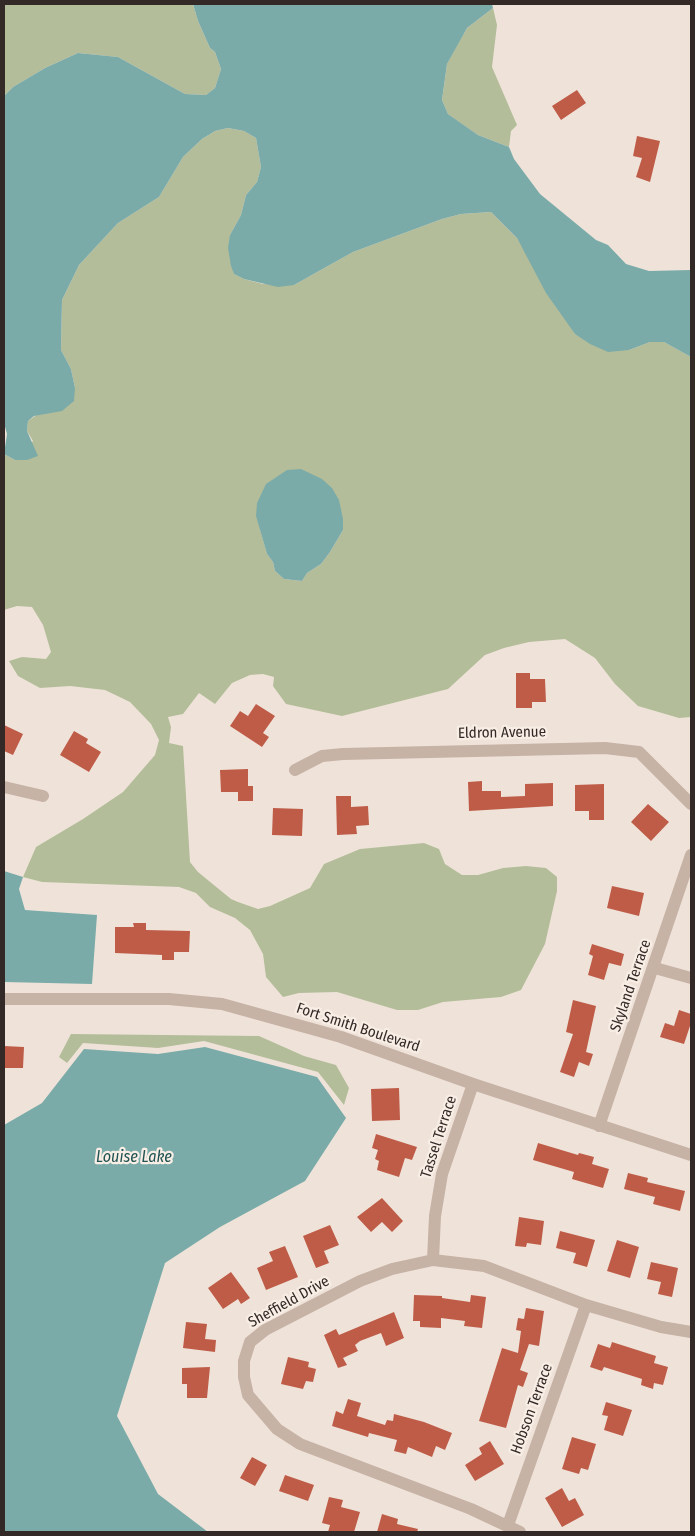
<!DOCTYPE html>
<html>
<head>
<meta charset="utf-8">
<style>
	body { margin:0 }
	#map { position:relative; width:695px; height:1536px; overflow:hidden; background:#efe3d9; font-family:"Fira Sans Condensed",sans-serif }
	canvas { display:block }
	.frame { position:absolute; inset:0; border:5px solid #332a27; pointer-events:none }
</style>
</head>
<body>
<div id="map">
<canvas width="695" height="1536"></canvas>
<div class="frame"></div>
</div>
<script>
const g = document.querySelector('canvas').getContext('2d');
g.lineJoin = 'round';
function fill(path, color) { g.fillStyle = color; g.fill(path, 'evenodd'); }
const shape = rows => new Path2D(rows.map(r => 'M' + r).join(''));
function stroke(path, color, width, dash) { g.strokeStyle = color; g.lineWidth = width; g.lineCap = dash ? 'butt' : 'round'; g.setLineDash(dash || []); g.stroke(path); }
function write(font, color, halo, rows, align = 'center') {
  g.font = font + ' "Fira Sans Condensed",sans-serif'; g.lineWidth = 4.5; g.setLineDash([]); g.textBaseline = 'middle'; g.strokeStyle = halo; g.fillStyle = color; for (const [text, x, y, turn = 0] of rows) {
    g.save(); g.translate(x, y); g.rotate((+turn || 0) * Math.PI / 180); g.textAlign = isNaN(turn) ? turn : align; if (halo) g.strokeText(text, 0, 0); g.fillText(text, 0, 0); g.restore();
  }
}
const green = shape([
	[4,4,193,4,198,21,210,48,215,52,221,69,215,88,206,95,185,94,118,57,78,53,45,68,13,87,4,96],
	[493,8,497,25,492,67,517,125,511,131,509,147,478,135,462,124,448,114,442,100,447,64,456,47,467,28],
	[228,128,244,131,256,138,261,167,257,182,246,195,241,215,230,235,234,274,244,279,263,284,294,285,353,252,442,219,461,214,491,212,517,238,575,334,629,350,650,342,664,342,691,357,691,717,679,718,638,706,615,684,595,658,565,639,529,642,504,648,485,655,448,689,342,716,286,704,273,686,274,677,263,674,250,675,232,683,215,704,199,693,183,714,168,717,171,727,169,743,183,746,190,862,198,872,231,899,238,902,258,909,270,906,310,888,324,864,360,849,424,843,439,849,445,864,462,875,478,875,503,868,526,866,546,868,557,877,557,891,545,944,521,990,501,997,443,1002,418,1010,397,1010,337,992,299,993,283,997,266,977,263,954,250,930,235,918,210,907,196,893,179,887,42,882,23,877,36,847,83,819,123,792,155,755,159,740,151,724,130,702,105,690,70,686,40,688,18,676,9,661,22,657,46,659,51,652,43,625,32,607,17,606,4,610,4,454,15,460,33,441,27,431,28,421,75,388,71,369,61,350,62,300,79,265,118,223,159,197,183,157,202,139,215,131],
	[343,519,343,530,330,552,321,564,307,573,302,581,284,579,275,571,273,562,267,554,260,529],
	[71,1034,259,1036,304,1056,336,1065,349,1088,344,1105,318,1072,204,1041,158,1048,83,1043,67,1063,59,1057]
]);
const water = shape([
	[193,4,492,4,493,8,467,28,447,64,442,100,448,114,478,135,509,147,514,159,540,194,596,240,608,245,626,264,649,271,691,270,691,357,664,342,650,342,629,350,608,352,590,344,575,334,546,293,517,238,491,212,461,214,442,219,353,252,294,285,278,287,244,279,234,274,231,266,228,248,230,235,241,215,246,195,257,182,261,167,256,138,244,131,228,128,215,131,202,139,183,157,159,197,118,223,79,265,62,300,61,350,71,369,75,388,74,401,62,411,34,416,28,421,27,431,38,456,27,460,15,460,4,454,7,434,4,423,4,96,13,87,45,68,78,53,118,57,185,94,206,95,215,88,221,69,215,52,210,48,198,21],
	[301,469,322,479,332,488,339,500,343,519,343,530,330,552,321,564,307,573,302,581,284,579,275,571,273,562,267,554,256,516,257,503,266,484,287,470],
	[4,871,23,877,19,889,25,910,97,915,92,984,4,982],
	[205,1047,317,1077,346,1118,305,1181,220,1227,165,1263,117,1416,158,1494,208,1532,4,1532,4,1125,42,1103,84,1049,158,1054]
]);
const building = shape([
	[577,90,586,103,561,120,552,106],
	[637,136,660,141,650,182,636,177,642,158,633,156],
	[516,673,530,673,530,679,545,679,546,702,532,702,532,708,516,708],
	[256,704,275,716,263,733,269,737,262,747,230,726,240,711,248,716],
	[4,725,23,734,13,755,4,751],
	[74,731,88,739,86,743,101,752,89,772,60,755],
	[248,769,248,786,253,786,253,801,238,801,238,792,221,792,220,770],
	[482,781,482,791,501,791,501,797,525,796,525,784,553,783,553,806,469,811,468,782],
	[604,784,604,820,589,820,589,811,575,811,575,785],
	[336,796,351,796,351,807,368,806,369,825,356,826,357,834,337,835],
	[648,804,669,822,651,841,631,822],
	[273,808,303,809,302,836,272,835],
	[612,886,644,893,639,916,607,908],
	[133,923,146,923,146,930,190,931,189,952,174,952,174,960,162,960,162,955,115,953,115,927,134,927],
	[592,944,624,954,621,966,609,963,604,980,588,975,593,956,589,954],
	[573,1000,596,1006,586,1052,593,1054,589,1066,579,1062,574,1077,560,1072,573,1034,566,1032],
	[679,1010,691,1014,691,1023,684,1044,660,1037,665,1023,674,1026],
	[4,1046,24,1047,23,1068,4,1068],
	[399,1088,400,1120,372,1121,371,1089],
	[376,1134,417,1147,412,1160,405,1158,399,1177,377,1170,379,1161,375,1159,378,1150,372,1148],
	[538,1143,578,1155,579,1153,594,1157,592,1164,609,1169,603,1188,572,1179,574,1172,533,1160],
	[628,1173,648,1178,647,1182,685,1191,680,1211,653,1204,655,1197,624,1189],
	[382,1198,403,1221,392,1232,382,1222,371,1232,357,1217],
	[519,1217,544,1221,541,1245,527,1243,526,1247,515,1246],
	[330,1225,339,1245,324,1251,329,1263,316,1268,303,1236],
	[560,1231,595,1240,587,1267,573,1263,576,1253,556,1248],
	[617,1240,639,1247,630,1278,607,1271],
	[285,1246,298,1277,266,1290,257,1268,273,1261,269,1252],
	[651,1262,678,1268,672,1297,658,1294,661,1282,647,1279],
	[231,1272,250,1298,241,1304,238,1299,223,1309,208,1288],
	[414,1295,442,1296,442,1298,470,1302,471,1295,486,1297,482,1328,464,1326,465,1321,441,1318,441,1328,420,1327,420,1321,413,1321],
	[526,1308,544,1311,539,1346,529,1344,520,1370,528,1373,523,1387,518,1385,506,1428,479,1421,502,1348,518,1353,521,1331,516,1330,518,1318,524,1319],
	[394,1312,404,1338,386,1346,381,1333,360,1341,355,1345,358,1351,343,1358,347,1365,338,1368,324,1335,336,1329,339,1335],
	[186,1322,207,1324,205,1339,216,1340,215,1352,183,1348],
	[612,1342,656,1356,654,1363,668,1367,663,1385,654,1383,653,1389,641,1385,642,1379,604,1367,602,1371,590,1367,598,1344,610,1348],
	[288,1357,309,1362,308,1367,316,1369,313,1382,306,1381,303,1389,281,1384],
	[210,1367,207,1398,187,1398,187,1384,182,1384,182,1368],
	[348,1399,361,1403,357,1416,385,1425,387,1420,393,1421,394,1414,424,1422,452,1433,445,1450,436,1446,432,1457,408,1447,406,1454,394,1451,397,1440,369,1433,368,1437,332,1426,336,1411,343,1414],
	[606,1402,632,1410,623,1436,604,1430,608,1416,602,1415],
	[572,1437,596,1444,588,1470,581,1468,579,1474,562,1469],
	[490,1441,504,1464,475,1481,465,1465,482,1454,479,1448],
	[252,1457,267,1465,255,1486,240,1478],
	[285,1475,314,1485,308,1501,279,1491],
	[562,1488,569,1501,575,1498,584,1515,562,1527,545,1498],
	[329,1497,343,1500,341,1507,360,1512,354,1532,328,1532,330,1525,322,1523],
	[382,1514,398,1519,397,1524,418,1529,417,1532,377,1532]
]);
const minor = shape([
	[295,770,322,756,343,754,605,748,639,752,691,804],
	[4,787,43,796],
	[655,968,691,978],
	[599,1126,691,855],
	[433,1260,435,1216,442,1174,473,1084],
	[508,1525,586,1305],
	[520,1532,471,1509,300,1444,277,1429,248,1395,244,1377,244,1361,250,1342,265,1330,360,1281,392,1269,433,1260,484,1266,586,1305,661,1327,691,1332]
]);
const tertiary = shape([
	[4,999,169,999,222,1004,341,1037,473,1084,691,1155]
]);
const streetNames = [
	["Eldron Avenue",502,733,-1],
	["Skyland Terrace",631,986,-71],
	["Fort Smith Boulevard",358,1028,18],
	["Tassel Terrace",439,1137,-72],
	["Sheffield Drive",289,1302,-29],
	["Hobson Terrace",532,1409,-70]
];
const waterNames = [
	["Louise Lake",134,1158]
];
fill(green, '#b4bd9a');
fill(water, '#7aaba9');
fill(building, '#bf5c48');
stroke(minor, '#c7b2a6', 12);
stroke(tertiary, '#c7b2a6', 12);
write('15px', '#332a27', '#f8eee5', streetNames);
write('italic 16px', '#1f5251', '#f8eee5', waterNames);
</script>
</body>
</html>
